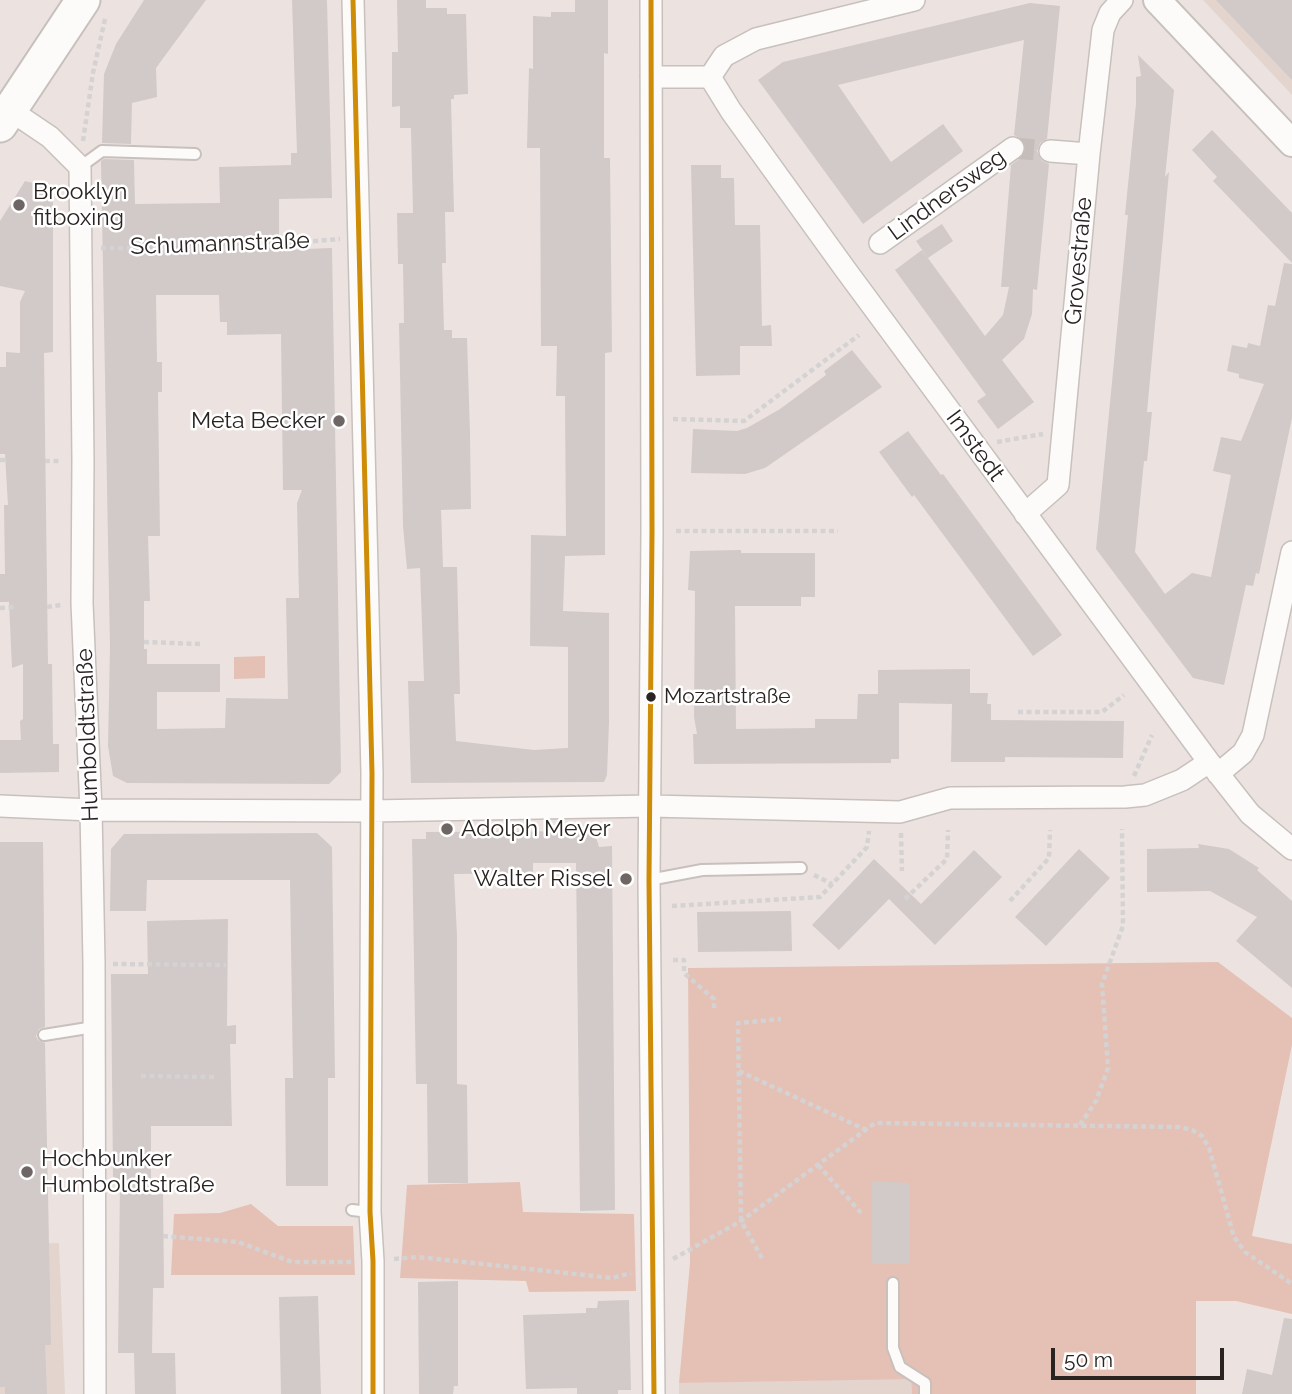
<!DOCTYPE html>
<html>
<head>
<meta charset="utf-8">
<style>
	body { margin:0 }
	#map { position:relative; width:1292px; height:1394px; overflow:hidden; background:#ece3e0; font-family:Raleway,sans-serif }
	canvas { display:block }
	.scale { position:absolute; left:1051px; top:1348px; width:173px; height:32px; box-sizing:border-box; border:4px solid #292321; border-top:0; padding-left:9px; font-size:21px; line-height:24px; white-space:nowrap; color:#292321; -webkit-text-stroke:5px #fff; paint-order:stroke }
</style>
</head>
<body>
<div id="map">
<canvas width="1292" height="1394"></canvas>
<div class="scale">50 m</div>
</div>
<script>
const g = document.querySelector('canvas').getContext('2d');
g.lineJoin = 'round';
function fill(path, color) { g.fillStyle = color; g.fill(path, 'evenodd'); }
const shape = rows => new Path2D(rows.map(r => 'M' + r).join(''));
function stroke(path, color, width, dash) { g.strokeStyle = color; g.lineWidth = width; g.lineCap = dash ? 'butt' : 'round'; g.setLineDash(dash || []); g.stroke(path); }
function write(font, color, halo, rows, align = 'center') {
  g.font = font + ' Raleway,sans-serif'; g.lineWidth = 5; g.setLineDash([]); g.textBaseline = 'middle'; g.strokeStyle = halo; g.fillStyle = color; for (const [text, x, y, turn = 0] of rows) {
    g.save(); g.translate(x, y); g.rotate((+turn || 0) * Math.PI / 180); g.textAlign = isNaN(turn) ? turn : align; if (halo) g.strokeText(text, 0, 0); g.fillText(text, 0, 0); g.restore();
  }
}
const built = shape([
	[1203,0,1292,0,1292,95],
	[59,1243,65,1394,0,1394,0,1245],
	[864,1378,911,1379,912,1394,679,1394,679,1383]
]);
const green = shape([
	[265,656,265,678,234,679,234,657],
	[1218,962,1292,1018,1292,1045,1252,1236,1292,1244,1292,1314,1236,1301,1196,1301,1196,1394,912,1394,911,1379,679,1383,690,1263,688,968],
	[520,1182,523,1212,634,1214,636,1291,529,1292,526,1281,400,1278,407,1185],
	[251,1204,278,1226,353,1226,355,1275,171,1275,174,1214,220,1213]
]);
const building = shape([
	[144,0,206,0,156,68,157,97,132,103,131,144,102,143,104,74,116,44],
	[292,0,327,0,332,198,279,199,279,250,332,248,341,772,329,784,127,783,113,776,108,746,110,648,101,161,104,159,134,160,135,204,220,203,219,167,291,165,291,153,297,153],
	[156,295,219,295,220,322,227,322,227,335,281,334,283,490,302,490,297,503,299,598,286,598,288,699,226,698,225,728,157,729,157,692,220,692,220,664,147,664,147,649,144,649,144,601,150,601,148,536,160,536,158,392,162,392,162,362,157,362],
	[397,0,426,0,426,8,447,8,447,14,466,14,468,94,454,95,454,99,451,99,454,212,445,212,446,263,442,263,444,330,452,330,452,338,467,338,470,433,471,509,441,510,443,567,457,567,460,694,454,694,456,741,534,750,568,748,568,647,530,646,531,535,566,536,565,396,556,396,557,346,541,346,540,148,527,148,529,68,533,69,533,16,551,17,551,12,575,12,575,0,608,0,608,54,604,53,604,158,610,158,612,352,605,353,605,555,565,556,563,611,609,613,609,722,607,775,604,782,411,783,408,681,424,681,420,568,407,569,403,526,399,323,404,323,403,264,398,264,397,213,413,213,411,128,400,128,400,106,392,107,392,52,398,52],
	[1216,0,1292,0,1292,80],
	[1030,3,1060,6,1047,139,1040,143,1037,151,1042,161,1049,164,1037,290,1033,289,1032,314,1024,339,1002,360,1034,402,998,429,977,401,986,395,895,270,922,250,985,336,1003,315,1009,287,1001,287,1011,165,1025,154,1026,147,1023,140,1014,135,1024,40,838,85,891,162,943,124,963,151,863,224,758,80,783,62],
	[1138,55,1174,90,1165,177,1169,172,1147,412,1152,412,1147,461,1144,461,1135,552,1165,594,1192,573,1211,577,1231,475,1213,471,1221,437,1241,441,1264,384,1239,378,1239,374,1227,371,1232,345,1247,348,1248,343,1260,346,1268,305,1275,306,1284,263,1292,264,1292,418,1259,574,1256,573,1253,586,1246,585,1224,685,1193,678,1096,549,1128,215,1125,215,1136,104,1136,77,1141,76],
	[1212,130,1292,213,1292,263,1213,181,1217,177,1192,150],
	[691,165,721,165,721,178,734,178,735,225,760,225,762,326,771,325,772,346,740,346,740,375,696,376],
	[25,181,53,188,53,352,44,353,48,664,52,664,53,744,59,744,59,772,0,773,0,740,21,740,20,721,23,719,23,664,12,668,9,602,0,602,0,574,5,574,4,505,8,505,5,454,0,454,0,367,6,367,6,352,20,353,20,302,25,291,0,286,0,221],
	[942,224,953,241,928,258,916,241],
	[852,350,882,387,765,468,745,474,691,473,693,429,737,431,747,428,780,409,826,375,824,371],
	[908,431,941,475,943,474,1062,635,1033,656,914,495,912,497,879,452],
	[741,550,741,553,815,553,815,597,801,597,801,606,735,606,736,729,815,728,815,719,857,719,858,694,878,694,878,670,970,669,970,693,988,693,987,704,991,704,991,720,1124,721,1123,758,1005,757,1005,762,951,762,952,704,899,703,899,759,891,759,891,763,694,764,693,734,697,734,694,717,695,591,688,590,690,551],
	[594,831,599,847,612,846,615,1210,580,1211,576,863,533,863,533,873,454,874,457,936,457,1084,467,1085,468,1183,428,1183,427,1084,416,1084,412,839,426,839,426,832],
	[317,833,332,847,335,1078,328,1078,328,1186,286,1186,285,1078,293,1078,290,880,147,880,146,911,110,911,111,849,124,834],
	[0,842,43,842,45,1027,39,1029,36,1036,38,1040,45,1043,51,1345,45,1345,47,1394,5,1394,5,1387,0,1387],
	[1198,844,1229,849,1259,868,1257,870,1292,901,1292,988,1236,941,1257,917,1210,891,1147,892,1147,849,1199,848],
	[1079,849,1110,878,1046,946,1015,917],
	[974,850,1002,877,935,945,889,899,839,950,812,925,874,859,921,904],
	[791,911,792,951,698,952,697,912],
	[228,919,227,1026,236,1025,236,1044,230,1044,232,1126,151,1126,151,1195,163,1194,164,1288,153,1288,152,1353,175,1353,176,1394,135,1394,134,1353,118,1353,120,1184,113,1177,111,974,148,974,147,921],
	[872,1181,909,1183,910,1264,872,1264],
	[458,1281,458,1386,454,1386,453,1394,419,1394,418,1282],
	[318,1296,321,1394,281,1394,279,1297],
	[629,1300,631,1390,618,1390,618,1394,577,1394,577,1388,526,1389,523,1315,586,1313,586,1308,597,1308,598,1301],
	[1284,1318,1292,1319,1292,1394,1242,1394,1247,1369,1272,1375]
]);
const minorTunnel = shape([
	[1013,148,1050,151]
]);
const path = shape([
	[83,141,93,73,105,19],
	[101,248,217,249,340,239],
	[673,419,744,421,859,335],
	[997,442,1043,434],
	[0,460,5,460],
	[45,461,61,461],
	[676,531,838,531],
	[47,607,61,605],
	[0,608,14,607],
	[144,642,200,644],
	[1018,712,1102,712,1124,695],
	[1134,776,1152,735],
	[901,833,902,871],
	[814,875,832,884],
	[905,899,947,859,948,830],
	[1010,901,1049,858,1050,830],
	[672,906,820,897,867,847,869,831],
	[673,960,684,960,684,973,714,999,714,1010],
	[113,964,226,965],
	[739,1071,866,1130],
	[141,1076,215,1077],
	[1080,1125,1096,1101,1108,1068,1102,984,1123,926,1122,829],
	[818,1165,863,1215],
	[163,1236,238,1242,292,1262,353,1262],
	[762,1258,741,1221,738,1023,781,1019],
	[394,1259,418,1257,612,1278,631,1273],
	[673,1259,741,1221,875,1123,1179,1127,1192,1130,1202,1136,1209,1148,1234,1237,1245,1252,1292,1284]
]);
const service = shape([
	[80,167,102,151,195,154],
	[649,880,702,870,801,868],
	[44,1035,94,1027],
	[352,1210,370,1212],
	[893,1283,893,1348,900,1367,925,1383,925,1394]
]);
const minor = shape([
	[353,0,372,773,370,1212,373,1261,373,1394],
	[651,0,652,532,649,880,654,1394],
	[651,77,710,77],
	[710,77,731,111,845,269,1209,762,1250,814,1292,849],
	[710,77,724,56,756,39,914,0],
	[10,110,50,137,80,167,83,461,82,603,91,810,94,963,95,1394],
	[1050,151,1089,154],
	[880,243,1013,148],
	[1025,514,1058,485,1089,154,1103,30,1110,13,1122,0],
	[1218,774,1243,753,1253,735,1292,552],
	[0,806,91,810,371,811,651,806,900,812,950,798,1125,797,1145,795,1182,780,1209,762]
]);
const tertiary = shape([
	[1157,0,1292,143]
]);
const primary = shape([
	[0,125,83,0]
]);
const bus1 = shape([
	[353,0,372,773,370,1212,373,1261,373,1394],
	[651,0,652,532,649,880,654,1394]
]);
const markers = [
	[19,205,7,"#6d6664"],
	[339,421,7,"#6d6664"],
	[651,697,6,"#292321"],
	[447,829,7,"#6d6664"],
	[626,879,7,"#6d6664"],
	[27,1172,7,"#6d6664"]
];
const busNames = [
	["Mozartstraße",664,697]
];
const poiNames = [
	["Brooklyn",33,192],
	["fitboxing",33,218],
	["Meta Becker",325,421,"right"],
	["Adolph Meyer",461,829],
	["Walter Rissel",612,879,"right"],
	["Hochbunker",41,1159],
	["Humboldtstraße",41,1185]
];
const streetNames = [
	["Lindnersweg",947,195,-36],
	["Schumannstraße",220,244,-2],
	["Grovestraße",1079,261,-85],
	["Imstedt",975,446,54],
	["Humboldtstraße",88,735,-92]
];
fill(built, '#e3d4ce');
fill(green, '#e5c1b5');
fill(building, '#d1cac8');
stroke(minorTunnel, '#c5bdba', 21, [21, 10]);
stroke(service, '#c7c0bd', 14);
stroke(minor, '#c7c0bd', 24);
stroke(tertiary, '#c7c0bd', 30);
stroke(primary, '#c7c0bd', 37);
stroke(path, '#d4d2d2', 4.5, [5, 3.5]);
stroke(service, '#fcfbfa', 10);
stroke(minor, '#fcfbfa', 21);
stroke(tertiary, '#fcfbfa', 26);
stroke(primary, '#fcfbfa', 33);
stroke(bus1, '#ce8c07', 5);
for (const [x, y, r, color] of markers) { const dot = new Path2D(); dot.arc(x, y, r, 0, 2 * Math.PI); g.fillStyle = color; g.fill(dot); stroke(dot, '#fff', 2.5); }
write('21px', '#292321', '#fff', busNames, 'left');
write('23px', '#292321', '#fff', poiNames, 'left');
write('23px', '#292321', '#fff', streetNames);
</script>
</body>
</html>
